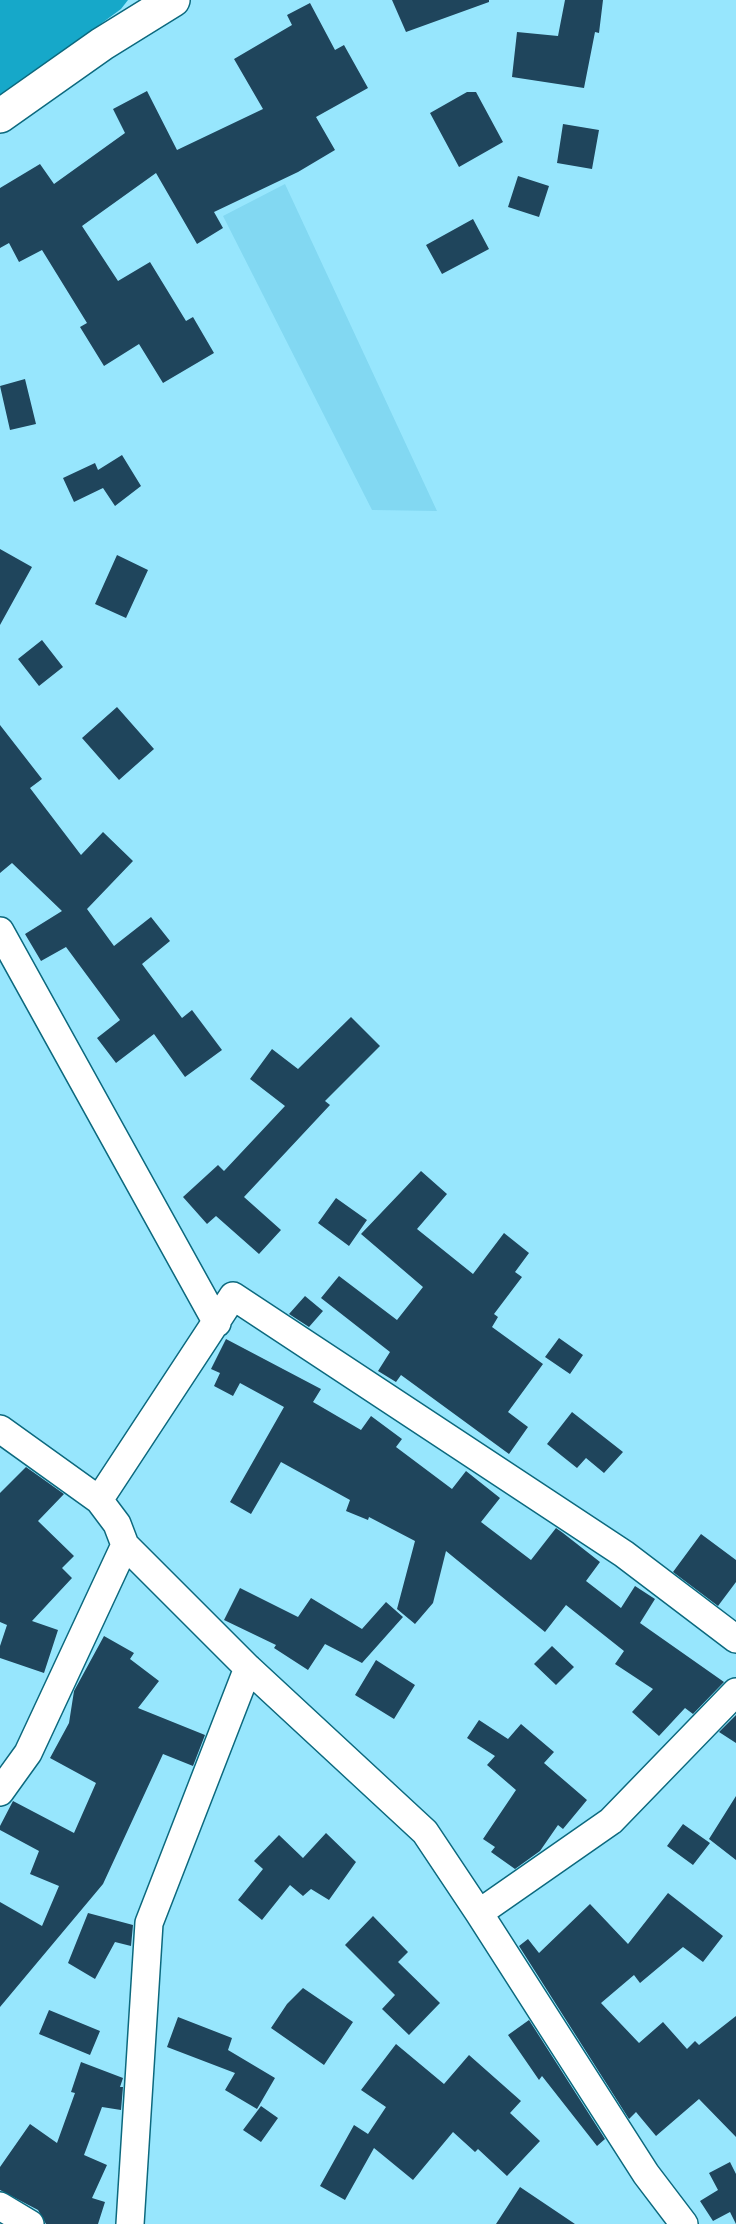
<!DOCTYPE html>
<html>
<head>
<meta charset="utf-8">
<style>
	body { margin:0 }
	canvas { display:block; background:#97e6fd }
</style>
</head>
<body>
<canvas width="736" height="2224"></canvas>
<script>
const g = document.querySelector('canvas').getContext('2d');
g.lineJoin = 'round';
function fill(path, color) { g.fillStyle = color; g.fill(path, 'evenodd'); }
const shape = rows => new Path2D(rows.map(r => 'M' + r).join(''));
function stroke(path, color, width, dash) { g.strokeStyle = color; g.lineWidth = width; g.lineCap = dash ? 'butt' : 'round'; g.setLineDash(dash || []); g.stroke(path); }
const built = shape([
	[285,184,437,511,372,510,223,216]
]);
const water = shape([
	[0,0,128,0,121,9,0,98]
]);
const building = shape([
	[392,0,489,0,489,2,406,32],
	[565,0,603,0,599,33,595,32,584,88,512,77,517,32,558,36],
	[310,3,335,50,344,45,368,88,316,117,335,150,298,172,214,212,223,228,197,244,156,173,82,226,118,281,150,262,186,321,193,317,214,353,163,383,139,344,104,366,80,327,87,323,42,250,19,262,9,243,0,248,0,188,40,164,54,184,125,133,113,109,147,91,177,150,263,109,234,59,292,25,287,15],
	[467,92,476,92,503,142,459,167,430,113],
	[563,124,599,130,592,169,557,163],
	[518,176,549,186,539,217,508,207],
	[473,219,489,249,442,274,426,245],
	[25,379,36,424,10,430,0,386],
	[122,455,141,486,115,506,103,488,74,502,63,478,95,463,98,470],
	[0,549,32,567,0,625],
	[117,555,148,570,126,618,95,604],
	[42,640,63,667,39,686,18,659],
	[117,707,154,749,119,780,82,738],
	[0,725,42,779,30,788,81,855,103,832,133,861,87,909,114,946,151,917,170,941,142,964,182,1018,192,1010,222,1050,185,1077,154,1034,116,1063,97,1038,120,1020,66,947,41,961,25,934,62,911,12,863,0,873],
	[351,1017,380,1046,325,1101,330,1105,244,1197,281,1230,259,1254,216,1216,207,1224,183,1197,218,1165,224,1171,285,1106,250,1079,272,1049,298,1069],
	[421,1171,447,1194,417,1229,473,1274,504,1233,529,1253,515,1272,522,1277,494,1314,498,1317,492,1327,543,1364,508,1412,528,1427,509,1454,401,1375,396,1382,378,1371,390,1352,321,1298,339,1276,397,1320,423,1287,361,1234],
	[336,1198,367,1220,349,1246,318,1223],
	[305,1296,323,1311,309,1327,289,1314],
	[559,1338,583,1355,570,1374,545,1357],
	[226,1339,321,1389,313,1402,361,1430,371,1416,402,1439,396,1447,452,1489,466,1471,500,1498,481,1522,531,1560,556,1528,563,1533,600,1562,586,1581,621,1608,635,1586,655,1599,640,1623,724,1682,693,1714,685,1708,659,1736,632,1712,653,1689,615,1664,624,1651,566,1605,545,1632,446,1551,433,1603,415,1624,397,1609,415,1541,369,1517,368,1520,346,1511,350,1500,281,1462,251,1514,230,1502,284,1407,240,1383,233,1396,214,1386,220,1373,211,1369],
	[572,1412,623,1452,604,1473,586,1458,577,1468,547,1444],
	[26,1467,64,1494,38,1521,74,1556,62,1568,72,1578,32,1621,58,1630,44,1673,0,1658,0,1646,7,1625,0,1622,0,1493],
	[701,1534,736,1560,736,1582,718,1606,673,1572],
	[240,1588,298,1617,311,1598,362,1629,386,1602,403,1617,362,1663,325,1644,308,1670,274,1648,276,1645,224,1620],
	[104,1636,134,1653,130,1659,159,1681,138,1708,205,1735,193,1766,163,1754,103,1884,0,2007,0,1902,42,1926,59,1886,30,1874,39,1851,0,1830,0,1826,13,1801,74,1833,96,1783,50,1758,69,1723,74,1691],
	[552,1646,574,1667,556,1685,534,1664],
	[376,1660,415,1685,394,1719,355,1695],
	[736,1715,736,1743,719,1732],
	[479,1720,508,1739,521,1724,554,1752,544,1763,587,1800,563,1829,558,1825,540,1851,515,1869,491,1852,495,1847,483,1839,516,1790,487,1765,495,1756,467,1738],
	[736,1796,736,1860,709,1839],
	[683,1824,710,1843,693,1865,667,1846],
	[326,1833,356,1862,329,1900,311,1889,303,1896,290,1885,262,1920,238,1900,263,1869,254,1861,279,1835,303,1858],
	[668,1893,723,1936,703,1962,683,1947,640,1983,634,1975,601,2003,639,2043,663,2022,687,2049,695,2041,699,2045,736,2016,736,2137,699,2099,656,2136,636,2112,629,2119,519,1946,528,1939,539,1953,590,1904,628,1944],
	[88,1913,133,1925,131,1946,115,1942,95,1979,68,1963],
	[373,1916,408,1952,398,1962,440,2003,409,2035,382,2009,395,1995,345,1945],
	[303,1988,353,2022,324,2065,271,2028,287,2004],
	[49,2010,100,2031,90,2055,39,2034],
	[178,2017,232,2038,228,2050,275,2078,257,2109,225,2090,235,2073,167,2047],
	[529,2020,605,2139,597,2146,542,2076,539,2080,508,2035],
	[396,2044,444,2084,469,2055,521,2101,510,2113,540,2141,507,2176,478,2149,475,2152,453,2132,413,2180,374,2148,345,2200,320,2186,354,2125,368,2134,386,2107,361,2090],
	[81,2062,123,2078,120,2087,123,2087,121,2110,102,2107,84,2155,107,2165,92,2198,105,2202,98,2224,46,2224,38,2210,0,2190,0,2167,30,2124,57,2143,75,2093,71,2092],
	[261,2106,278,2118,261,2142,243,2130],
	[730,2162,736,2174,736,2224,730,2212,713,2221,700,2201,718,2190,709,2173],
	[520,2187,575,2224,496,2224]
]);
const minor = shape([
	[0,931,217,1323],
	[0,1429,99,1500],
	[0,1792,28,1753,125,1545],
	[479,1913,611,1821,736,1692],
	[0,2206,30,2224],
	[130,2224,149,1923,248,1668],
	[684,2224,646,2174,479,1913,425,1832,248,1668,125,1545,117,1524,99,1500,233,1296,624,1554,736,1639]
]);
const secondary = shape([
	[0,116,102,44,173,0]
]);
fill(built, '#82d8f2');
fill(water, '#16a8c9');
fill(building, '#1f455c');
stroke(minor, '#0c697e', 30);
stroke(secondary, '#0c697e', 36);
stroke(minor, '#fff', 27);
stroke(secondary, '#fff', 33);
</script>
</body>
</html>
